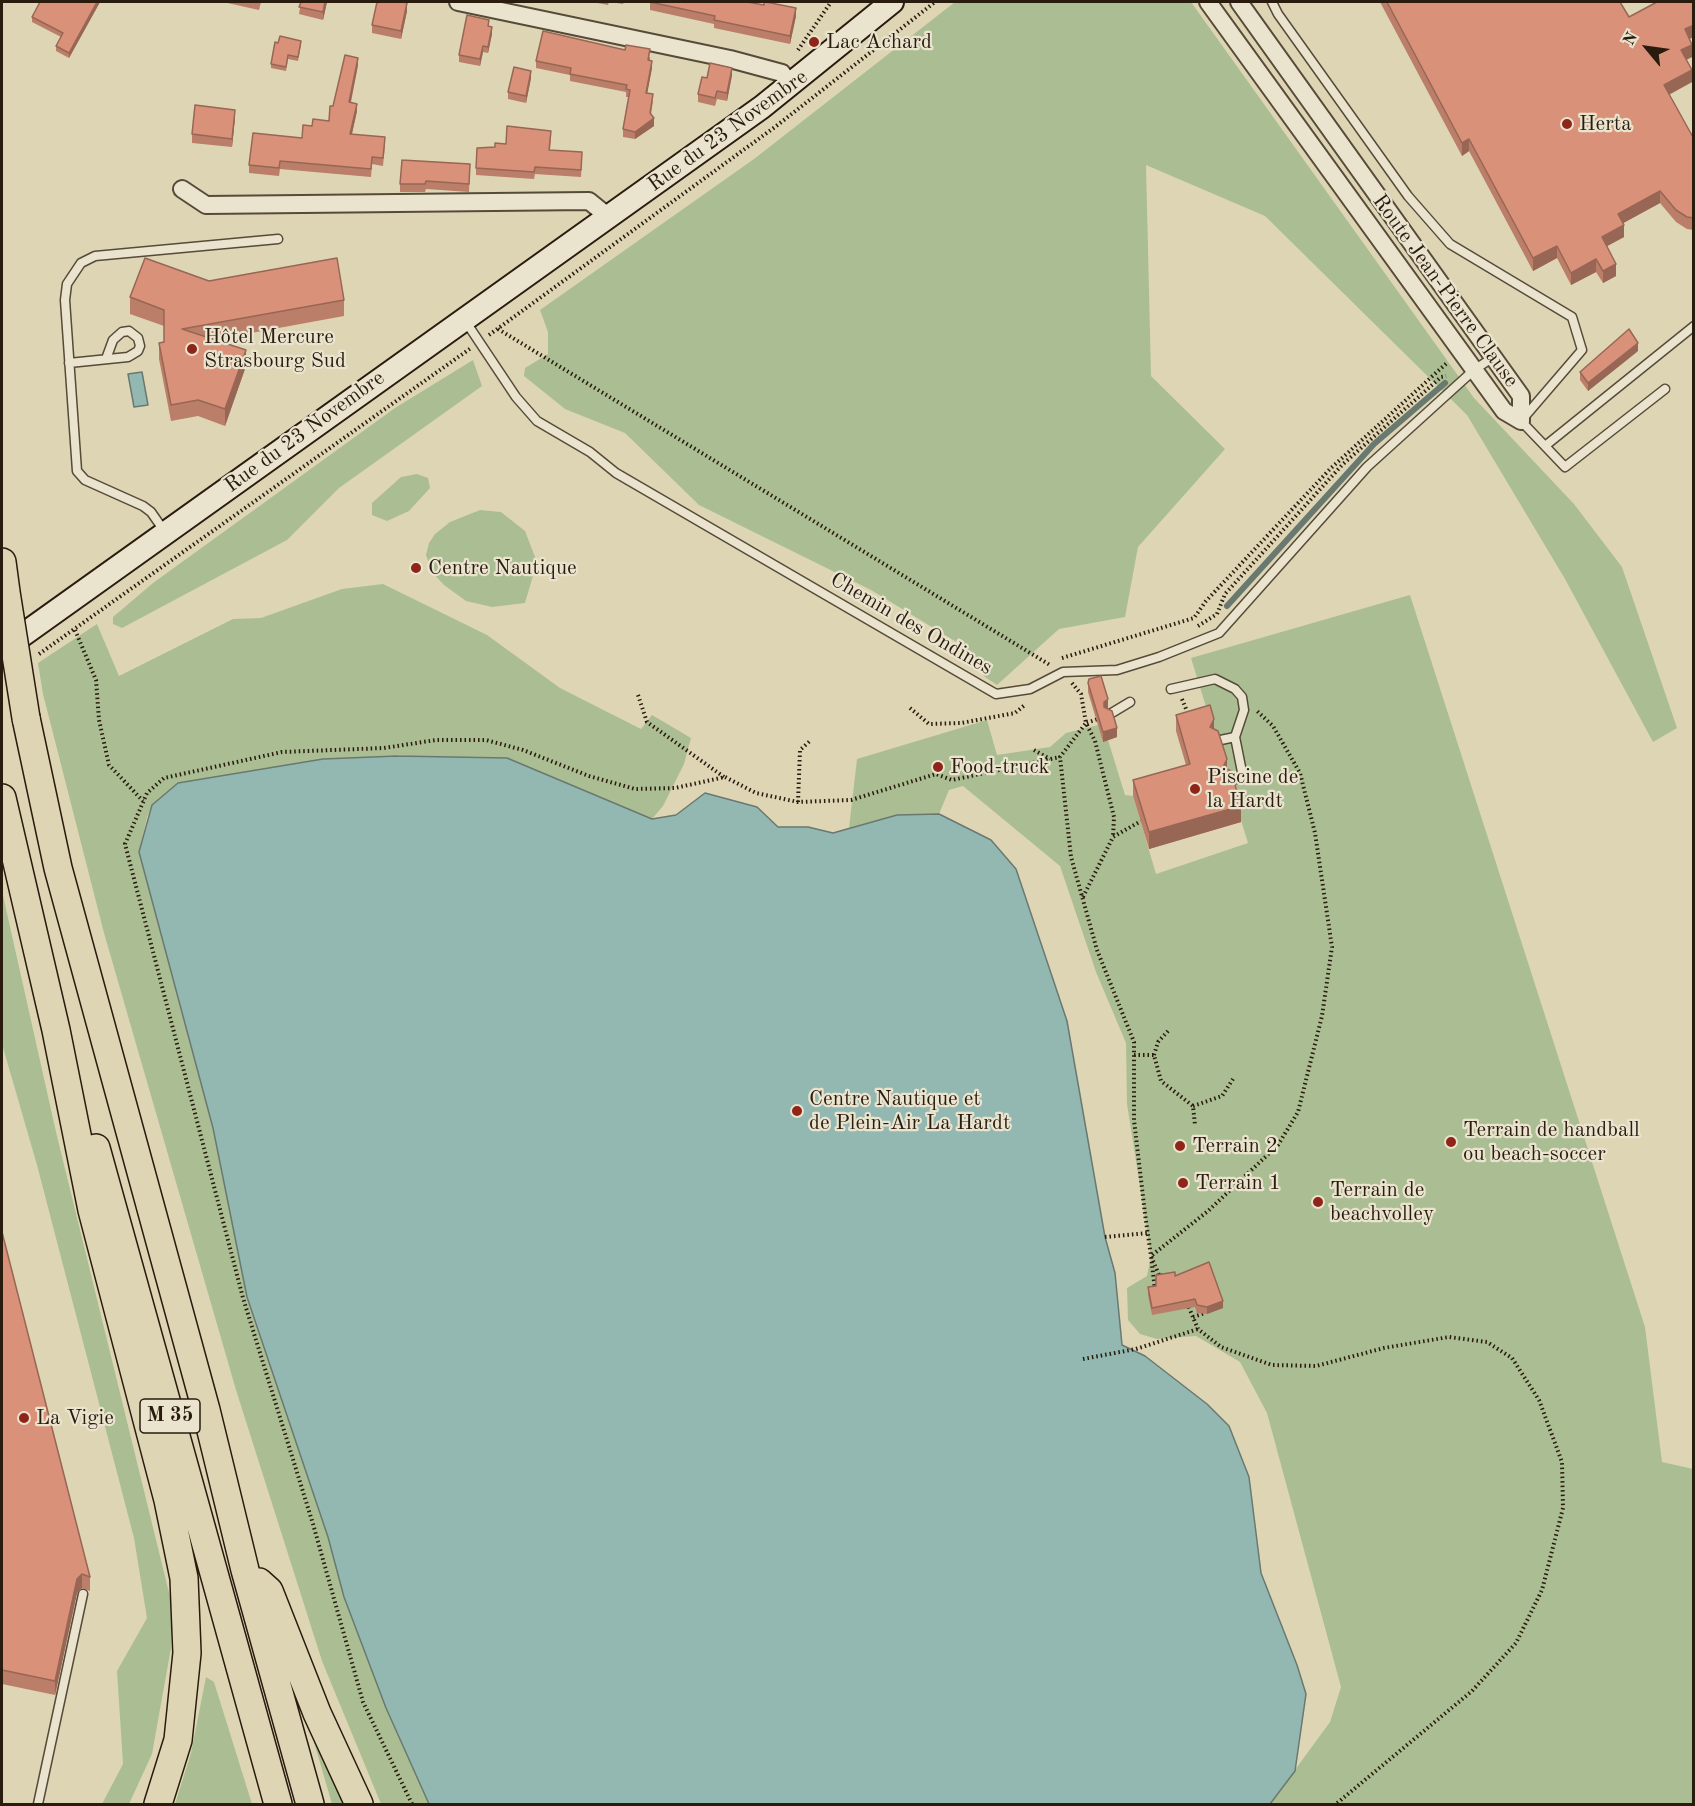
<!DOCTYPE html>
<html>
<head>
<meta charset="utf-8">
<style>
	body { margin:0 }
	#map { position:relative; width:1695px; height:1806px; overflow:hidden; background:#ded5b5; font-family:"Old Standard TT",serif }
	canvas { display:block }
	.frame { position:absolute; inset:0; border:3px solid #2a1b0f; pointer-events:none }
	.north { position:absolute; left:1617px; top:18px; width:60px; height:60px; -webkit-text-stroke:4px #eae4cf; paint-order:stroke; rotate:299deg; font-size:16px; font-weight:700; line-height:24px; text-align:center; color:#2a1b0f }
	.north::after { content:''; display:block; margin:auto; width:21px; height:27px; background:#2a1b0f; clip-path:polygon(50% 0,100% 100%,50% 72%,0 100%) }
</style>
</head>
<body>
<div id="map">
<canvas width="1695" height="1806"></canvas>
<div class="frame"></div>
<div class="north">N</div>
</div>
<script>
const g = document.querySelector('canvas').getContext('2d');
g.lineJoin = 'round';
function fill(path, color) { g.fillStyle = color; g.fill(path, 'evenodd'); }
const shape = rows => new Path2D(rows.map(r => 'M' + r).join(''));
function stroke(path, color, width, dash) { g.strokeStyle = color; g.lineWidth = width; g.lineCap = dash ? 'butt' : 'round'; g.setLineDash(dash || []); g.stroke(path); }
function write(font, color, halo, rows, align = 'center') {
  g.font = font + ' "Old Standard TT",serif'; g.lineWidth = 4.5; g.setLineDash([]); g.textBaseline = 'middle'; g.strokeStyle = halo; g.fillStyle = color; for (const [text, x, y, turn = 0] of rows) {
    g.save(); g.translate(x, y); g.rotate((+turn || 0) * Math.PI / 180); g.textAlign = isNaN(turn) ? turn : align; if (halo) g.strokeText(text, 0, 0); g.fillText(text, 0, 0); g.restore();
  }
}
const green = shape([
	[955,2,1191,2,1474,398,1574,504,1622,567,1677,728,1653,742,1565,579,1467,415,1265,216,1146,165,1151,376,1225,449,1138,547,1125,617,1059,629,997,685,985,677,958,643,871,590,699,505,625,433,565,409,524,376,525,368,548,354,548,332,540,310,754,159],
	[473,360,482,386,339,488,287,540,122,628,113,624,113,617,153,583,395,408],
	[417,474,428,478,430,488,409,511,387,521,372,515,372,503,401,477],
	[480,510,501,512,525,531,537,562,525,603,492,607,466,601,444,585,432,572,426,555,429,543,435,534,450,522],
	[383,584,487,635,560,688,641,729,652,715,691,738,684,764,663,806,652,819,507,758,152,805,147,817,139,852,213,1128,247,1297,328,1537,344,1597,386,1708,429,1804,381,1804,322,1661,236,1390,104,933,43,694,38,663,97,624,119,676,233,619,261,618,342,589],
	[1410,595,1645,1327,1662,1462,1693,1469,1693,1804,1270,1804,1330,1722,1341,1687,1267,1413,1240,1362,1196,1336,1157,1339,1140,1334,1128,1320,1127,1288,1147,1276,1151,1256,1127,1104,1126,1043,1096,972,1060,866,963,786,949,790,939,814,897,815,849,828,857,759,987,720,997,755,1050,747,1066,733,1098,725,1103,741,1108,740,1125,795,1133,796,1156,874,1248,843,1191,658],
	[2,891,56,1132,172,1605,171,1648,152,1754,129,1804,102,1804,123,1764,117,1671,147,1618,134,1538,37,1165,2,1044],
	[206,1677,214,1682,252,1804,175,1804,191,1753],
	[319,1741,348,1804,332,1804,314,1742]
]);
const water = shape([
	[142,372,148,405,134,407,128,374,142,372],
	[397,756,507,758,652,819,676,815,705,793,757,807,778,827,808,827,833,833,897,815,939,814,991,840,1016,869,1067,1021,1105,1237,1115,1273,1122,1345,1145,1356,1207,1404,1229,1426,1249,1477,1261,1573,1297,1665,1306,1694,1295,1771,1270,1804,429,1804,386,1708,344,1597,328,1537,247,1297,213,1128,139,852,152,805,178,783,323,759,397,756]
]);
const stream = shape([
	[1227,606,1374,444,1445,383]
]);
const path = shape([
	[798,50,831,2],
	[498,329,1050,665],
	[489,335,775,127,935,2],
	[1198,626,1217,614,1225,594,1343,464,1441,377,1446,376],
	[75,630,96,680,99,720,109,765,143,801],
	[39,654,471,348],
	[1062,658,1194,618,1206,601,1331,468,1448,362],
	[1072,683,1081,694,1086,723,1060,757,1071,857,1097,950,1134,1042,1134,1120,1145,1214,1151,1256,1159,1275,1162,1275],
	[638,695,647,722,724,777],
	[1182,699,1188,714],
	[910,708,929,724,961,723,1015,713,1026,704],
	[1101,718,1086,723,1095,741,1114,817,1113,837],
	[1034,750,1050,759],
	[798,802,800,750,811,740],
	[1083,897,1113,837,1141,821],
	[1134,1055,1154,1055,1161,1081,1193,1106,1195,1125],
	[1154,1055,1158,1042,1168,1031],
	[1193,1106,1222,1096,1233,1079],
	[1105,1237,1148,1233],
	[1155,1290,1151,1256,1208,1211,1278,1145,1298,1112,1322,1016,1332,947,1315,833,1300,773,1273,726,1256,710],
	[1187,1303,1198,1329,1221,1347,1272,1365,1316,1366,1384,1348,1449,1337,1487,1342,1512,1358,1539,1400,1562,1462,1563,1508,1542,1590,1516,1643,1472,1691,1336,1804],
	[1193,1317,1205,1313],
	[1083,1359,1136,1349,1198,1329],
	[412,1804,363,1702,313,1524,243,1298,125,844,147,793,164,778,282,752,384,748,436,740,486,740,523,750,589,776,635,789,675,788,725,777,756,793,798,802,851,800,936,774,952,780,1060,757]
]);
const service = shape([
	[1272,2,1278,14,1408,196,1450,244,1572,317,1582,350,1521,421,1565,467,1665,389],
	[466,322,516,397,537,421,590,452,616,473,996,694,1030,689,1063,672,1117,670,1159,657,1219,633,1367,467,1474,370,1492,358],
	[69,363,128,357,138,351,140,346,138,338,129,331,122,332,113,340,106,359],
	[1545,446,1694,326],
	[165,532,151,512,143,506,85,480,77,471,65,300,67,284,81,263,95,256,278,239],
	[1171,689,1215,679,1235,689,1242,697,1244,710,1235,737,1216,741],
	[1110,714,1130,702],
	[1229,781,1243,777,1235,737],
	[38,1804,83,1594]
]);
const minor = shape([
	[458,2,730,59,782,73,791,85],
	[1208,2,1504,411,1521,421,1521,396,1239,2],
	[182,189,206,205,589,201,610,218]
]);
const secondary = shape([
	[3,649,762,107,892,2]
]);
const trunk = shape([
	[2,562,6,592],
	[26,718,58,868,206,1410,245,1570,310,1804],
	[2,798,56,1030,92,1210,168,1500,184,1578,187,1653,178,1740,158,1804],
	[96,1148,278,1804],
	[259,1582,269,1591,317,1713,359,1804]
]);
const trunkBridge = shape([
	[6,592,26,718]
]);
const wall = shape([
	[100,2,69,58,56,51,56,46,61,37,32,22,32,17],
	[223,2,261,2,259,10],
	[301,2,327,2,323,20,299,14],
	[592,2,609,2,608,5],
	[610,2,624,2,623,4],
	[650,2,796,16,790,44,714,28,714,24,650,10],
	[1380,2,1620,2,1629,17,1690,39,1692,57,1686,60,1692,82,1669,95,1694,139,1694,230,1687,229,1676,222,1660,203,1623,223,1624,237,1606,246,1616,276,1603,283,1596,272,1571,285,1557,258,1533,271,1469,151,1462,156],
	[407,11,401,39,372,33,372,25],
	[489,26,492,34,488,53,483,52,480,66,459,62,459,55],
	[278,43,301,45,298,61,288,59,286,71,271,68,271,64],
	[650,57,650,60,652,68,647,93,653,101,651,115,654,126,635,139,623,137,623,129,629,97,626,97,626,92,570,81,570,75,536,68,536,61],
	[358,65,351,102,357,111,352,134,385,145,383,166,372,164,371,177,280,169,279,176,249,173,249,165,302,138,312,126,329,121,333,106],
	[732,75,727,101,717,99,715,106,698,102,698,94,707,78],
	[531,78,526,103,508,99,508,92],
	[235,118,232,147,192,143,192,134],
	[551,138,550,150,582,159,581,177,535,174,534,179,476,175,476,168,495,147,506,144],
	[470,164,469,192,426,189,425,192,400,192,400,184],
	[209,281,344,300,344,316,213,340,246,366,225,426,198,416,171,421,159,359,159,343,164,342,164,326,130,314,130,297],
	[1638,351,1588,391,1580,380,1580,372],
	[1088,683,1108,708,1107,709,1117,737,1103,742,1088,692],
	[1176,715,1214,729,1227,769,1241,822,1149,849,1133,796,1133,780,1186,765,1176,731],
	[2,1232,90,1577,90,1591,82,1588,77,1593,55,1695,2,1684],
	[1175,1276,1223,1308,1207,1314,1197,1313,1195,1307,1152,1315,1148,1295,1148,1287,1156,1286]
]);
const shadedWall = shape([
	[97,2,100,2,69,58,69,53],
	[325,2,327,2,323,20,323,12],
	[407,3,407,11,401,39,401,31],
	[796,8,796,16,790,44,790,36],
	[1694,25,1694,37,1685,41,1685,29],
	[492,27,492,34,488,53,488,47],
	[1692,45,1692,57,1681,62,1681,50],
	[483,46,483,52,480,66,480,59],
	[358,58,358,65,349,110,349,102],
	[652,61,652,68,646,100,646,93],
	[732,68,732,75,727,101,727,93],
	[1692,70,1692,82,1664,97,1664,85],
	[531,71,531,78,526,103,526,96],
	[357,104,357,111,350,142,350,134],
	[235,110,235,118,232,147,232,139],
	[654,118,654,126,635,139,635,132],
	[1469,139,1469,151,1462,156,1462,143],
	[1660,191,1660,203,1618,226,1618,214],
	[1624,225,1624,237,1602,249,1602,237],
	[1557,246,1557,258,1533,271,1533,258],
	[1596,259,1596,272,1571,285,1571,273],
	[1616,264,1616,276,1603,283,1603,271],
	[1638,343,1638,351,1588,391,1588,383],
	[246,350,246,366,225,426,225,409],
	[1108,699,1108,708,1104,711,1104,702],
	[1214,719,1214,735,1210,727],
	[1117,728,1117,737,1103,742,1103,732],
	[1227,759,1227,775,1223,767],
	[1241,806,1241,822,1149,849,1149,832],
	[1223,1301,1223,1308,1207,1314,1207,1307],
	[82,1574,82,1588,77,1593,55,1695,55,1681,77,1579]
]);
const building = shape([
	[40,2,97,2,69,53,56,46,63,33,32,17,40,2],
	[301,2,325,2,323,12,299,7,301,2],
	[377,2,403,2,407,3,401,31,372,25,377,2],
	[650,2,747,2,764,5,764,2,766,2,796,8,790,36,714,20,715,16,650,2],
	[1387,2,1620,2,1629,17,1657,2,1694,2,1694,25,1685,29,1692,45,1681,50,1692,70,1664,85,1694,139,1694,218,1687,217,1676,210,1660,191,1618,214,1624,225,1602,237,1616,264,1603,271,1596,259,1571,273,1557,246,1533,258,1469,139,1462,143,1387,2],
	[467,15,489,20,488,26,492,27,488,47,483,46,480,59,459,55,467,15],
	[543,31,625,50,626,45,650,49,648,60,652,61,646,93,653,94,650,113,654,118,635,132,623,129,630,90,626,89,627,85,570,74,571,68,536,61,543,31],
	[280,36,301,41,298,57,288,55,286,67,271,64,275,42,278,43,280,36],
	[345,55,358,58,349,102,357,104,350,134,385,137,383,158,372,157,371,169,280,161,279,168,249,165,253,133,302,138,303,125,312,126,313,119,329,121,330,106,333,106,345,55],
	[710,63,732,68,727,93,717,91,715,98,698,94,702,77,707,78,710,63],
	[514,67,531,71,526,96,508,92,514,67],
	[195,105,235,110,232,139,192,134,195,105],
	[507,126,551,131,549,150,582,152,581,170,535,167,534,172,476,168,477,148,495,147,495,143,506,144,507,126],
	[402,160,470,164,469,184,426,181,425,184,400,184,402,160],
	[145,258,209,281,337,258,344,300,182,329,246,350,225,409,198,400,171,405,159,343,164,342,164,310,130,297,145,258],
	[1629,329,1638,343,1588,383,1580,372,1629,329],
	[1101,676,1108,699,1104,702,1104,707,1112,711,1117,728,1103,732,1088,683,1089,679,1101,676],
	[1210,705,1214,719,1210,727,1218,731,1227,759,1223,767,1231,771,1241,806,1149,832,1133,780,1190,764,1176,715,1210,705],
	[2,1232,90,1577,82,1574,77,1579,55,1681,2,1670,2,1232],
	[1209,1262,1223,1301,1207,1307,1197,1305,1195,1299,1152,1308,1148,1287,1156,1286,1156,1275,1175,1272,1175,1276,1209,1262]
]);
const markers = [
	[814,42,6,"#8f2418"],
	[1567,124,6,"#8f2418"],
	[192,349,6,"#8f2418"],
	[416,568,6,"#8f2418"],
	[938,767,6,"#8f2418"],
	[1195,789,6,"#8f2418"],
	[797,1111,6,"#8f2418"],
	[1451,1142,6,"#8f2418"],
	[1180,1146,6,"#8f2418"],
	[1183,1183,6,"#8f2418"],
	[1318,1202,6,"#8f2418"],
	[24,1418,6,"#8f2418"]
];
const shields = [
	[170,1416,60]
];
const shieldNames = [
	["M 35",170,1416]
];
const poiNames = [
	["Lac Achard",826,42],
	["Herta",1579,124],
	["Hôtel Mercure",204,337],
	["Strasbourg Sud",204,361],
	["Centre Nautique",428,568],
	["Food-truck",950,767],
	["Piscine de",1207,777],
	["la Hardt",1207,801],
	["Centre Nautique et",809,1099],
	["de Plein-Air La Hardt",809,1123],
	["Terrain de handball",1463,1130],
	["ou beach-soccer",1463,1154],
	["Terrain 2",1192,1146],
	["Terrain 1",1195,1183],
	["Terrain de",1330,1190],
	["beachvolley",1330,1214],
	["La Vigie",36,1418]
];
const streetNames = [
	["Rue du 23 Novembre",728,131,-36],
	["Route Jean-Pierre Clause",1445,291,54],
	["Rue du 23 Novembre",305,432,-36],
	["Chemin des Ondines",911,624,30]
];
fill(green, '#abbe93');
fill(water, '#93b8b1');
stroke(water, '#697970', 1.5);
stroke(stream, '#697970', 6);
stroke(service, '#574a38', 11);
stroke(minor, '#574a38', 20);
stroke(secondary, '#2a1b0f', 26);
stroke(trunk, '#2a1b0f', 30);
stroke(path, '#2a1b0f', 4, [1.5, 3]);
stroke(service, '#eae4cf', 8);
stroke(minor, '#eae4cf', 16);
stroke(secondary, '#eae4cf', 22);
stroke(trunk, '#ded5b5', 27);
stroke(trunkBridge, '#2a1b0f', 30, []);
stroke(trunkBridge, '#ded5b5', 27);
fill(wall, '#bb7e68');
fill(shadedWall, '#986655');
fill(building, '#d99279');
stroke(building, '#986655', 1.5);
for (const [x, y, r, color] of markers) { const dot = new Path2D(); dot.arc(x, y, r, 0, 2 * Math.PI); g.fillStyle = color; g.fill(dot); stroke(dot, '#eae4cf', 2); }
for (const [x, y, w] of shields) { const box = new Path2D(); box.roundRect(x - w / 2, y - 17, w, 34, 4.5); g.fillStyle = '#eae4cf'; g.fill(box); stroke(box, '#2a1b0f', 1.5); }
write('bold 20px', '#2a1b0f', null, shieldNames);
write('21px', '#2a1b0f', '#eae4cf', poiNames, 'left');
write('21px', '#2a1b0f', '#eae4cf', streetNames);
</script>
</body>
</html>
